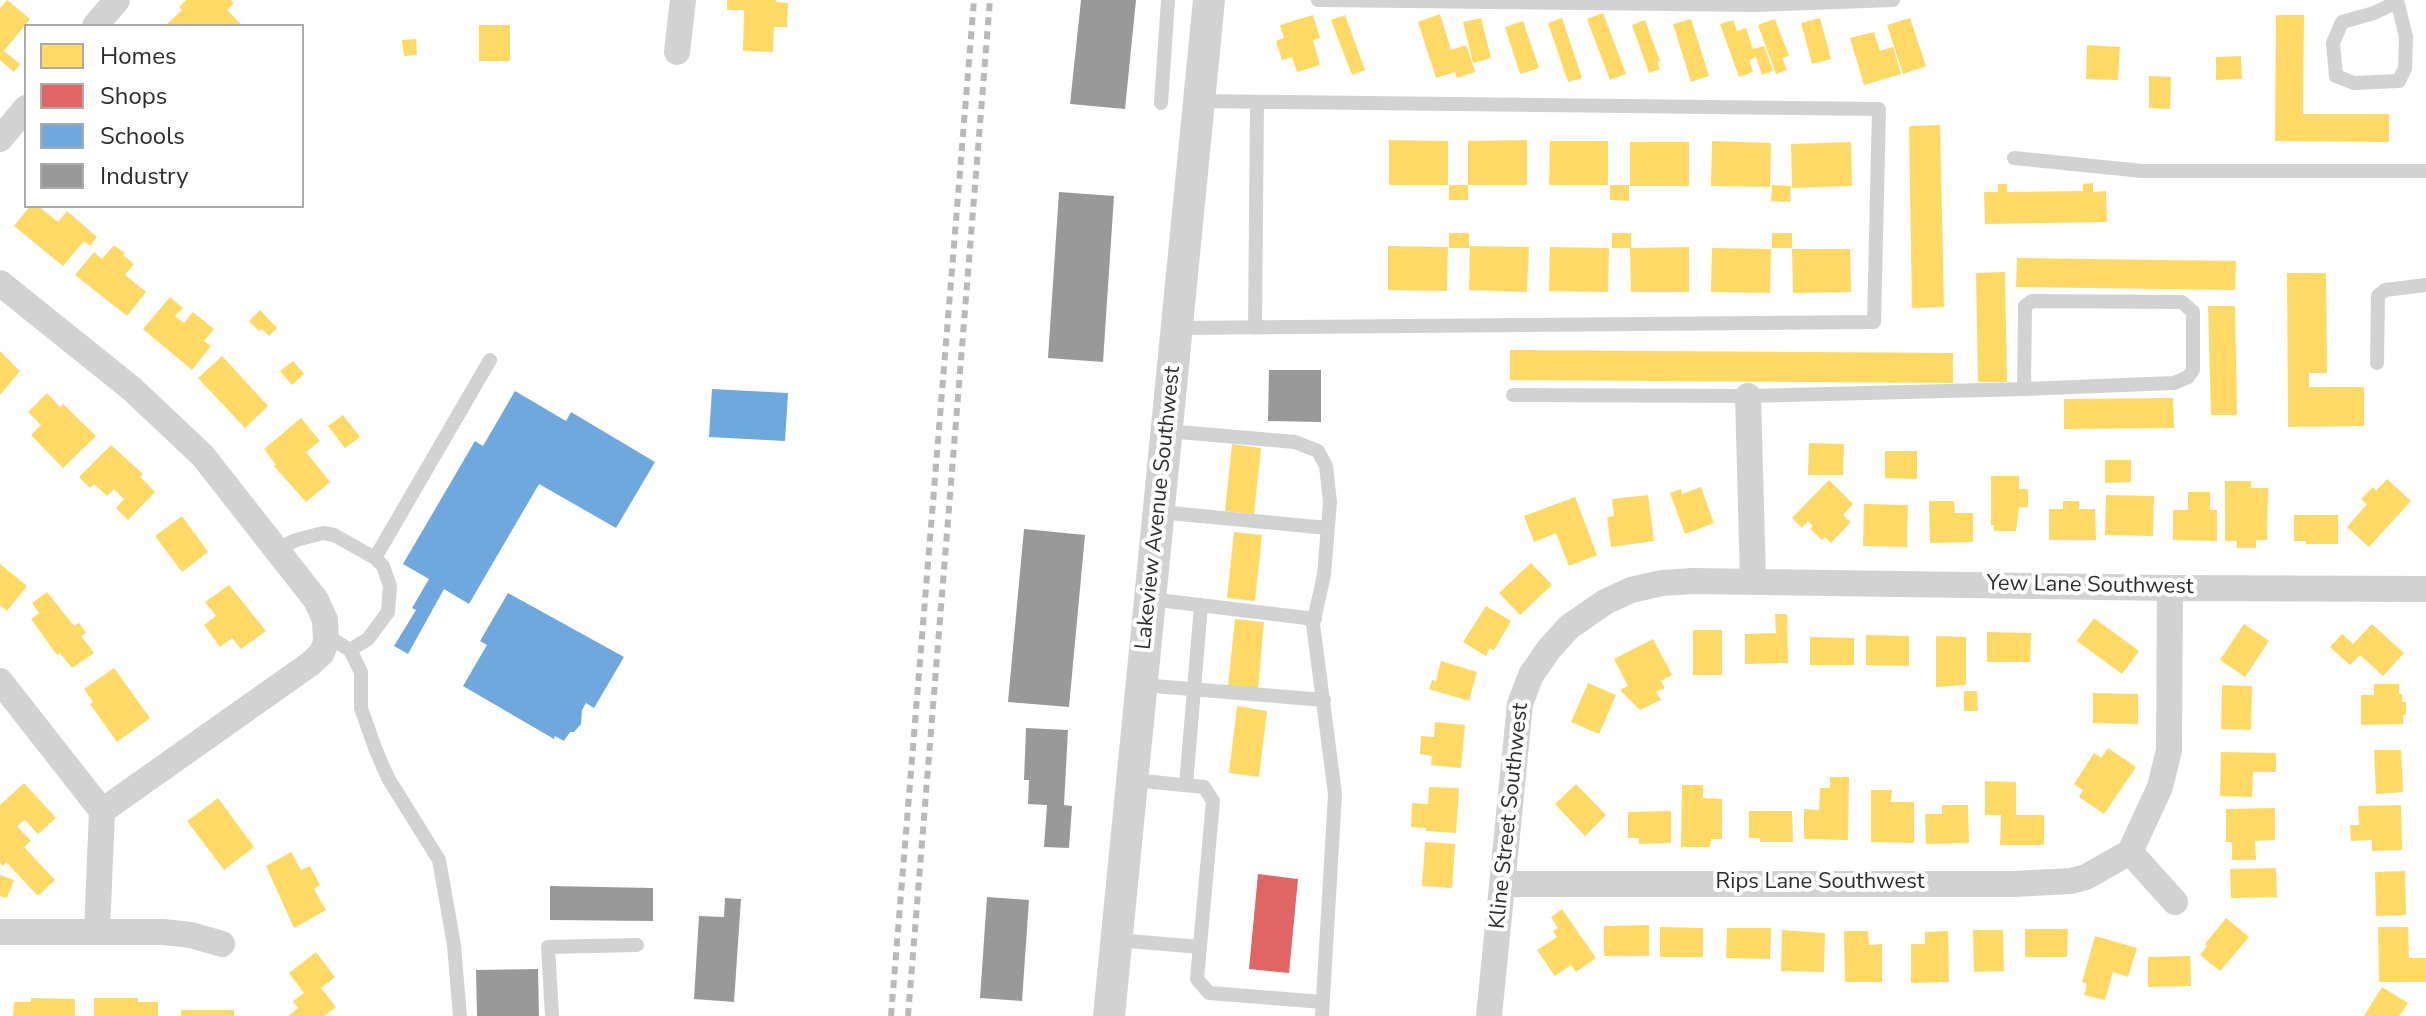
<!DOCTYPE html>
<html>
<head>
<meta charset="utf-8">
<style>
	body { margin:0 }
	#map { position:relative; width:2426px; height:1016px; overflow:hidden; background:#fff; font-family:"Nunito Sans",sans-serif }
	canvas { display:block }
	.legend { position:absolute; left:24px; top:24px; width:280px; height:184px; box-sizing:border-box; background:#fff; border:2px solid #ababab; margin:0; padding:10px 14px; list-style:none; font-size:24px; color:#2d2d2d }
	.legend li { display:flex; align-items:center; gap:16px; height:40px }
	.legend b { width:40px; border:2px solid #ababab }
</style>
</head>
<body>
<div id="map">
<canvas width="2426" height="1016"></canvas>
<ul class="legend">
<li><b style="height:22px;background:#ffd966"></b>Homes</li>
<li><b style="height:22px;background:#e06666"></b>Shops</li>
<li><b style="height:22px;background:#6fa8dc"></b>Schools</li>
<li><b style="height:22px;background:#999"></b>Industry</li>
</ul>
</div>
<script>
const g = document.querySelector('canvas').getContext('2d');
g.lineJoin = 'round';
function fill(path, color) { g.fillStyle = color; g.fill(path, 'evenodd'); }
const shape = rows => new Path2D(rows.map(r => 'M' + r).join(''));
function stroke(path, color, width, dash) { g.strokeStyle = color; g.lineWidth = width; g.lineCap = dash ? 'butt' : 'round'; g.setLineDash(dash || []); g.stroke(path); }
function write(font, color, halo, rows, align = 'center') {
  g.font = font + ' "Nunito Sans",sans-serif'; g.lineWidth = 8; g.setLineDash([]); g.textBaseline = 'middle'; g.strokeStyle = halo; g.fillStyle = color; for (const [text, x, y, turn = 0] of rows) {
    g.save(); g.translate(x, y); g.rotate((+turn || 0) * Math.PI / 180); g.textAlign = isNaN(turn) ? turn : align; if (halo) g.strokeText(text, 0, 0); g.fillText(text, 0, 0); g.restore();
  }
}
const homes = shape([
	[7,0,30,19,4,51,20,64,14,72,0,60,0,8],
	[186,0,231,0,234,3,227,10,243,26,165,26,182,10,179,7],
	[727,0,776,0,776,2,788,3,787,27,774,27,773,52,743,51,744,10,727,10],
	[1603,13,1626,74,1610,80,1587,19],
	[1440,14,1451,50,1466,45,1475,72,1457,78,1455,72,1436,78,1418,22],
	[1313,15,1320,38,1313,40,1320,65,1297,72,1292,57,1282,60,1276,41,1284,38,1280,25],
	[1345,15,1365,70,1352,75,1331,20],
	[2276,15,2304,15,2303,114,2389,114,2389,142,2275,141],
	[1481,18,1491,58,1473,63,1463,22],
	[1562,18,1582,78,1568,82,1548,23],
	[1820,18,1831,59,1812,64,1801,23],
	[1910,18,1926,66,1903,74,1887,25],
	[1691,19,1709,76,1691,82,1673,24],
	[1775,19,1789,56,1782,58,1787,70,1776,74,1758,25],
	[1645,20,1660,61,1657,62,1660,69,1649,73,1632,25],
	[1733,20,1737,31,1746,28,1753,49,1764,46,1773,71,1762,75,1756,57,1749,60,1753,72,1739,77,1720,24],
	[1523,21,1539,68,1520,74,1505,27],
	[479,25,510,25,510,61,479,61],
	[1874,32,1880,51,1893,47,1901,74,1864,85,1850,38],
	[416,39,417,55,404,56,402,40],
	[2087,45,2120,47,2118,80,2086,79],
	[2241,56,2242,79,2216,80,2216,57],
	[2149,76,2171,77,2170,109,2149,108],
	[1940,125,1944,307,1912,308,1909,126],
	[1389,140,1448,141,1448,185,1389,185],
	[1527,140,1527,185,1468,185,1468,141],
	[1550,141,1608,141,1608,185,1549,185],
	[1712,141,1771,143,1770,187,1711,186],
	[1630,142,1689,142,1689,186,1630,186],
	[1851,142,1852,186,1792,188,1791,144],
	[2093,183,2093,192,2106,191,2107,222,1985,224,1984,192,1998,192,1998,184,2007,184,2007,192,2083,191,2083,184],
	[1449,185,1468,185,1468,200,1449,200],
	[1610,185,1629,185,1629,201,1610,200],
	[1772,185,1791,186,1790,202,1771,201],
	[30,206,38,206,58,222,67,211,97,237,90,246,84,241,63,266,14,226],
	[1449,233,1469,233,1469,248,1449,248],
	[1612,233,1631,233,1631,248,1689,247,1689,292,1631,292,1630,248,1612,248],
	[1772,233,1792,233,1792,248,1772,248],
	[113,246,115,246,125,253,123,255,134,264,125,275,146,292,127,316,75,275,94,252,102,259],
	[1388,246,1448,247,1447,291,1388,290],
	[1470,246,1529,247,1527,292,1469,290],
	[1550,247,1609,248,1608,292,1549,291],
	[1712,248,1771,249,1770,293,1711,292],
	[1792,249,1850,249,1851,292,1793,293],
	[2017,258,2236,261,2235,290,2016,287],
	[2005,272,2007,382,1978,382,1976,273],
	[2287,273,2326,273,2327,373,2309,373,2309,387,2364,387,2364,426,2288,427],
	[170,297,183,308,175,316,184,323,193,312,214,329,204,341,211,346,192,370,143,329],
	[2208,306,2235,306,2237,415,2211,415],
	[260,310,277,328,269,336,262,329,259,331,249,321],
	[1510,350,1953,353,1953,383,1510,380],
	[0,351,20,371,0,395],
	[222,356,268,406,245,428,198,378],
	[293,361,304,374,292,385,280,371],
	[47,393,60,407,63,404,96,436,63,468,31,435,41,425,28,412],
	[2173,398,2174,428,2064,429,2064,399],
	[343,415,360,437,345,448,328,426],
	[301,418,320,441,306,452,330,482,306,502,274,466,276,465,264,449],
	[1809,443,1844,444,1843,475,1808,475],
	[1232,444,1261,448,1254,514,1225,511],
	[111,445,143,474,140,477,155,492,128,520,116,508,124,499,114,489,107,496,94,484,90,488,79,477],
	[1885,451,1917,451,1917,479,1885,478],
	[2105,460,2131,460,2131,482,2105,483],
	[1991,476,2019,476,2019,489,2028,489,2028,507,2019,507,2016,531,1994,531,1994,525,1991,525],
	[2387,479,2411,501,2369,547,2347,527,2367,504,2361,499,2373,487,2376,491],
	[1829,480,1853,504,1843,515,1851,522,1831,543,1825,537,1822,540,1810,529,1813,526,1808,521,1802,528,1792,518],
	[2225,481,2251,481,2251,488,2268,488,2267,540,2256,540,2256,548,2237,548,2237,541,2225,541],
	[1701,487,1714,523,1685,534,1670,493,1681,489,1682,494],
	[2188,492,2210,492,2210,510,2217,510,2217,541,2173,540,2173,510,2188,510],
	[1648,495,1654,541,1611,547,1607,517,1614,516,1612,499],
	[2106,495,2154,496,2153,536,2105,535],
	[1575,497,1597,555,1569,566,1556,533,1534,542,1524,516],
	[1929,501,1954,501,1955,513,1973,513,1973,542,1930,543],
	[2063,501,2079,501,2079,509,2095,509,2096,540,2049,540,2049,509,2063,509],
	[1864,504,1908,505,1907,547,1863,546],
	[2294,515,2338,515,2338,544,2306,544,2306,541,2294,541],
	[182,516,208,552,182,572,155,536],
	[1234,532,1262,535,1255,601,1227,598],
	[1531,563,1552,585,1520,615,1499,593],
	[0,564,27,586,7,611,0,605],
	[229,585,266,631,241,649,232,638,220,647,204,625,216,616,205,602],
	[47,592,74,626,79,623,86,633,81,636,94,653,72,668,60,653,57,655,31,619,39,613,32,603],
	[1486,606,1511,621,1494,650,1490,648,1486,656,1463,642],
	[1775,614,1787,614,1788,663,1745,664,1745,634,1776,633],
	[2094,618,2139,651,2122,674,2077,641],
	[1235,619,1264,622,1258,689,1228,686],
	[2244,624,2269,641,2245,677,2220,660],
	[2372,624,2404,653,2383,676,2360,655,2350,665,2330,647,2342,634,2353,644],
	[1693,630,1722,630,1722,675,1693,675],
	[1987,632,2031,633,2030,662,1987,662],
	[1866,635,1909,636,1909,666,1866,665],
	[1936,636,1966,637,1966,685,1936,687],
	[1810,637,1854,638,1854,665,1810,665],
	[1653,639,1672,675,1661,681,1665,688,1656,692,1661,700,1640,710,1620,690,1628,686,1614,659],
	[1441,661,1477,672,1469,701,1429,689,1432,680,1436,681],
	[114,668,150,718,117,742,90,704,93,702,84,689],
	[1588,683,1616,695,1599,734,1571,722],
	[2374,684,2399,684,2399,694,2402,694,2402,702,2406,702,2406,715,2403,715,2403,724,2361,725,2361,695,2374,695],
	[2222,685,2252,686,2251,730,2221,729],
	[1964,691,1977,691,1978,711,1964,711],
	[2093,693,2138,694,2138,724,2093,723],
	[1237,706,1267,711,1259,777,1229,773],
	[1435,722,1465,725,1461,768,1431,765,1432,756,1420,754,1421,736,1434,737],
	[2108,748,2136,767,2104,814,2079,797,2083,790,2074,784,2094,753,2101,758],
	[2374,750,2401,750,2403,792,2376,794],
	[2221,752,2276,753,2276,772,2253,772,2252,797,2220,796],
	[1830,777,1849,777,1848,840,1804,839,1804,809,1819,810,1820,788,1830,788],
	[1985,781,2016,782,2016,815,2044,815,2044,845,2000,845,2001,815,1985,815],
	[24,783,56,818,38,834,25,820,17,826,31,841,24,847,55,880,38,896,6,862,3,866,0,863,0,805],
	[1576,784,1606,815,1585,836,1555,804],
	[1682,785,1703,785,1703,798,1722,799,1722,839,1711,839,1710,847,1681,847],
	[1429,787,1459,788,1456,833,1426,831,1426,828,1411,827,1412,803,1428,804],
	[1871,790,1892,790,1891,802,1914,802,1914,843,1871,842],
	[218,798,254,847,224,870,187,821],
	[1942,805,1968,805,1969,843,1926,844,1925,814,1942,814],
	[2401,805,2402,850,2372,851,2372,840,2351,841,2350,825,2359,825,2358,806],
	[2275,808,2275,840,2255,841,2256,860,2232,860,2232,842,2226,842,2226,809],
	[1671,811,1671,843,1639,844,1639,838,1628,838,1628,812],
	[1749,811,1792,811,1793,842,1760,842,1760,838,1749,838],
	[1425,842,1455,844,1452,888,1422,886],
	[291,852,301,870,310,866,320,885,314,889,326,910,294,928,266,866],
	[2276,868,2277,897,2231,898,2230,869],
	[2405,871,2406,915,2376,916,2375,872],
	[0,875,14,880,7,898,0,896],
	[1562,909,1596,958,1576,972,1571,965,1555,976,1537,950,1557,937,1553,931,1558,928,1551,917],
	[2226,918,2249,937,2220,971,2200,955,2207,946,2205,944],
	[1649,925,1649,956,1604,956,1604,926],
	[1660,927,1703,928,1703,957,1660,957],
	[2378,927,2408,927,2409,958,2426,958,2426,982,2379,982],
	[1727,928,1771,928,1770,959,1726,958],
	[2025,929,2068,929,2067,957,2025,957],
	[1782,930,1825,933,1824,972,1781,971],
	[1973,930,2003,930,2004,971,1974,972],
	[1844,931,1868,931,1869,945,1882,944,1882,982,1845,982],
	[1948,931,1949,982,1911,983,1911,944,1925,944,1925,932],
	[2095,936,2137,948,2128,977,2113,972,2105,1000,2084,995,2087,984,2082,982],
	[316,952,335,977,321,988,336,1007,324,1016,288,1016,298,1008,293,1001,304,993,289,973],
	[2190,956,2191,986,2148,987,2148,957],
	[2382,987,2408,1003,2399,1016,2364,1016],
	[31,998,75,999,75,1016,13,1016,14,1002,31,1002],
	[94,998,138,998,138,1002,158,1002,158,1016,94,1016],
	[181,1010,234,1010,234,1016,181,1016]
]);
const shops = shape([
	[1258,874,1298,879,1289,973,1249,969]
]);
const schools = shape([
	[712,389,788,393,785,441,709,437],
	[515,391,566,421,571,412,655,462,616,528,539,484,469,604,444,589,408,654,394,646,416,610,412,608,429,579,403,564,475,441,483,446],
	[508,593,624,657,594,708,586,703,582,710,581,724,574,732,570,732,564,741,555,736,554,739,463,686,487,645,480,641]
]);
const industry = shape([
	[1081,0,1136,0,1125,109,1070,104],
	[1059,192,1114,196,1103,362,1048,358],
	[1269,370,1321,370,1321,422,1268,421],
	[1024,529,1085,535,1069,707,1008,702],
	[1026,728,1068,730,1064,805,1072,806,1069,848,1044,847,1047,805,1028,804,1029,780,1024,780],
	[550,886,653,888,653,921,550,920],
	[987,897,1029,900,1022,1001,980,998],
	[725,898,741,899,734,1002,694,999,699,916,724,917],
	[538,969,539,1016,477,1016,476,970]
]);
const service = shape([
	[1318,0,1756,5,1893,0],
	[2397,0,2406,37,2405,68,2399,81,2354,83,2336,76,2333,43,2342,22,2374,13,2397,2],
	[1161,103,1168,0],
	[2014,158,2142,171,2426,171],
	[1177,328,1874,322,1879,109,1199,101],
	[1255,328,1257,102],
	[2377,363,2378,296,2385,290,2426,285],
	[1513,395,1748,396,2024,389,2174,383,2188,377,2193,370,2193,312,2182,302,2032,301,2025,306,2024,389],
	[1167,431,1295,442,1318,451,1326,466,1330,502,1324,575,1313,624,1335,794,1322,1016],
	[1159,512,1328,528],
	[276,549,296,540,323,533,334,535,375,558,383,566,390,586,388,612,368,639,350,650],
	[375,558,490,360],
	[1150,599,1315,619],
	[327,636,350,650,361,672,361,708,375,748,388,778,439,860,454,945,460,1016],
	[1142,685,1324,700],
	[1132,780,1204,787,1213,801,1197,979,1209,993,1323,1002],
	[1186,785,1201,605],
	[1117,940,1200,947],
	[552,1016,548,947,637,945]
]);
const minor = shape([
	[95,26,117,0],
	[677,52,683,0],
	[0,139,26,108],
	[0,283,132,389,203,456,316,600,325,620,326,643,321,654,310,664,102,811],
	[1748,396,1753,581],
	[0,681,102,811,97,932],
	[2130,852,2175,902],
	[1503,884,2014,884,2071,881,2086,877,2130,852,2160,787,2169,750,2170,588],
	[0,932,163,932,191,935,222,944],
	[1489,1016,1520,704,1531,675,1549,649,1569,627,1605,602,1631,590,1662,583,1693,581,2170,588,2426,589]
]);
const tertiary = shape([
	[1109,1016,1209,0]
]);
const rail = shape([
	[891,1016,974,0],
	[908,1016,990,0]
]);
const streetNames = [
	["Lakeview Avenue Southwest",1159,508,-84],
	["Yew Lane Southwest",2090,586,1],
	["Kline Street Southwest",1510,816,-84],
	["Rips Lane Southwest",1820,883]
];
fill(homes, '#ffd966');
fill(shops, '#e06666');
fill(schools, '#6fa8dc');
fill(industry, '#999');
stroke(service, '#d2d2d2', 14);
stroke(minor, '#d2d2d2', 26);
stroke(tertiary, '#d2d2d2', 32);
stroke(rail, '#b9b9b9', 6, [8, 6]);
write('22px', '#2d2d2d', '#fff', streetNames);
</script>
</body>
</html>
